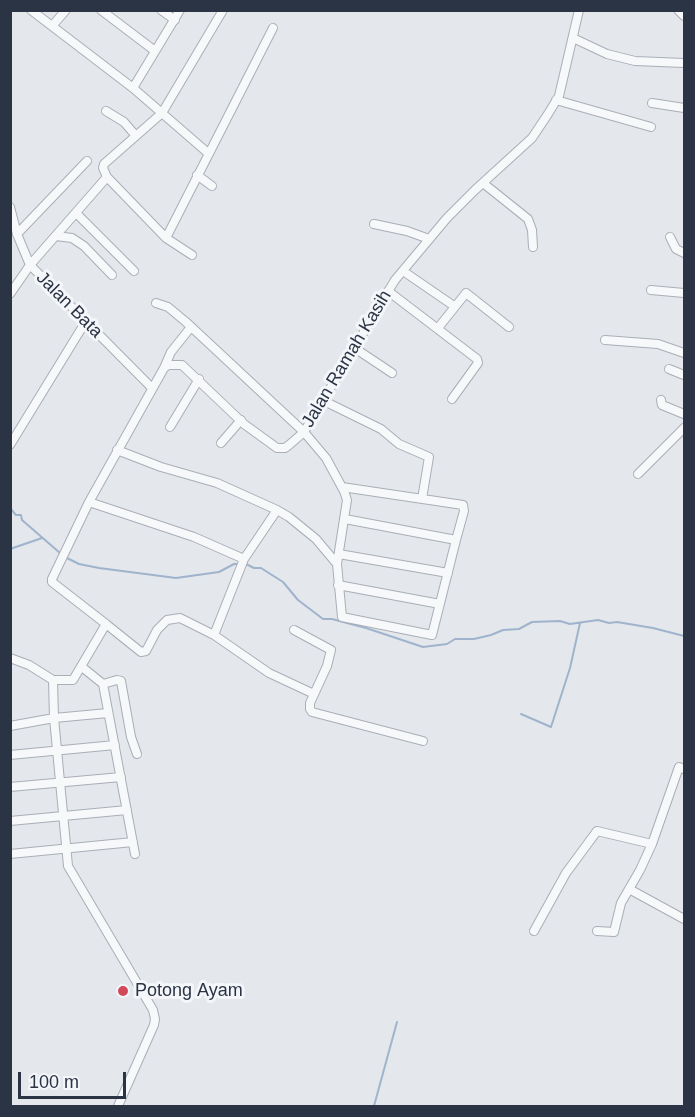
<!DOCTYPE html>
<html>
<head>
<meta charset="utf-8">
<style>
	body { margin:0 }
	#map { position:relative; width:695px; height:1117px; overflow:hidden; background:#e4e7ec; font-family:Helvetica,sans-serif }
	canvas { display:block }
	.frame { position:absolute; inset:0; border:12px solid #2b3445; pointer-events:none }
	.scale { position:absolute; left:18px; top:1072px; width:108px; height:27px; box-sizing:border-box; border:3px solid #2b3445; border-top:0; padding-left:8px; font-size:18px; line-height:21px; white-space:nowrap; color:#2b3445; -webkit-text-stroke:4px #f4f6f9; paint-order:stroke }
</style>
</head>
<body>
<div id="map">
<canvas width="695" height="1117"></canvas>
<div class="frame"></div>
<div class="scale">100 m</div>
</div>
<script>
const g = document.querySelector('canvas').getContext('2d');
g.lineJoin = 'round';
const shape = rows => new Path2D(rows.map(r => 'M' + r).join(''));
function stroke(path, color, width, dash) { g.strokeStyle = color; g.lineWidth = width; g.lineCap = dash ? 'butt' : 'round'; g.setLineDash(dash || []); g.stroke(path); }
function write(font, color, halo, rows, align = 'center') {
  g.font = font + ' Helvetica,sans-serif'; g.lineWidth = 6; g.setLineDash([]); g.textBaseline = 'middle'; g.strokeStyle = halo; g.fillStyle = color; for (const [text, x, y, turn = 0] of rows) {
    g.save(); g.translate(x, y); g.rotate((+turn || 0) * Math.PI / 180); g.textAlign = isNaN(turn) ? turn : align; if (halo) g.strokeText(text, 0, 0); g.fillText(text, 0, 0); g.restore();
  }
}
const stream = shape([
	[10,508,16,515,21,515,22,520,60,553],
	[10,549,42,538],
	[65,557,79,564,99,568,176,578,219,572,234,564,240,564],
	[246,564,254,568,261,568,283,582,298,600,323,619,332,619,366,628,423,647,447,644,455,639,474,639,491,635,503,630,519,629,532,622,560,621,570,624,598,620,609,623,617,622,653,628,684,636],
	[521,714,551,727,570,668,580,623],
	[374,1106,397,1022]
]);
const minor = shape([
	[31,10,133,88,208,153],
	[101,10,155,51],
	[161,10,175,20],
	[678,10,684,16],
	[52,26,66,10],
	[573,38,607,54,635,61,684,63],
	[133,88,180,10],
	[556,100,651,127],
	[652,103,684,108],
	[106,111,124,122,136,136],
	[197,175,212,186],
	[107,177,166,238,192,255],
	[483,183,528,219,532,230,533,247],
	[10,207,17,234,30,265,152,388],
	[76,213,134,271],
	[374,224,407,231,429,239],
	[17,234,87,161],
	[56,236,72,238,84,246,112,275],
	[670,237,676,249,684,253],
	[166,238,273,28],
	[403,271,454,306],
	[651,290,684,293],
	[388,291,477,359,478,363,452,399],
	[10,294,30,265,107,177,103,168,104,164,162,113,223,10],
	[156,303,168,307,186,322,304,432,326,458,344,491,347,500,337,564,342,617,432,635,456,540,345,519],
	[438,328,466,293,509,327],
	[605,340,658,344,684,353],
	[353,347,392,373],
	[164,368,171,352,191,327],
	[669,369,684,375],
	[322,400,381,429,399,444,429,457,422,499],
	[661,400,662,405,684,414],
	[170,427,199,379],
	[221,443,241,420],
	[10,445,86,321],
	[117,450,161,467,217,483,277,510,289,517,316,539,337,564],
	[638,474,684,428],
	[342,487,463,505,464,511,456,540],
	[89,502,194,537,244,559],
	[339,554,448,573],
	[338,585,440,604],
	[106,624,141,652,146,651,157,630,167,620,180,618,214,635,269,673,314,694],
	[294,630,331,650,327,666,310,703,310,709,312,712,423,741],
	[214,635,244,559,277,510],
	[10,658,29,665,53,680,73,680,106,624,52,582,52,579,89,502,164,368,168,365,182,365,244,424,277,448,285,448,289,445,304,432,395,280,447,218,475,190,532,138,548,114,559,96,579,10],
	[82,667,103,684,135,854],
	[53,680,54,718,68,866,153,1010,155,1019,154,1025,118,1106],
	[103,684,117,680,121,681,131,737,137,754],
	[10,726,54,718,108,713],
	[10,755,115,745],
	[10,787,121,777],
	[10,821,127,810],
	[10,854,133,842],
	[629,889,684,919],
	[534,931,566,873,597,831,652,844],
	[597,931,614,932,621,903,640,870,652,844,679,767,684,769]
]);
const markers = [
	[123,991,6,"#d1495b"]
];
const streetNames = [
	["Jalan Bata",69,305,45],
	["Jalan Ramah Kasih",347,359,-59]
];
const poiNames = [
	["Potong Ayam",135,991]
];
stroke(stream, '#9fb4cc', 2);
stroke(minor, '#a9aeb7', 10);
stroke(minor, '#f7f8fa', 8);
for (const [x, y, r, color] of markers) { const dot = new Path2D(); dot.arc(x, y, r, 0, 2 * Math.PI); g.fillStyle = color; g.fill(dot); stroke(dot, '#f4f6f9', 2); }
write('18px', '#2b3445', '#f4f6f9', streetNames);
write('18px', '#2b3445', '#f4f6f9', poiNames, 'left');
</script>
</body>
</html>
